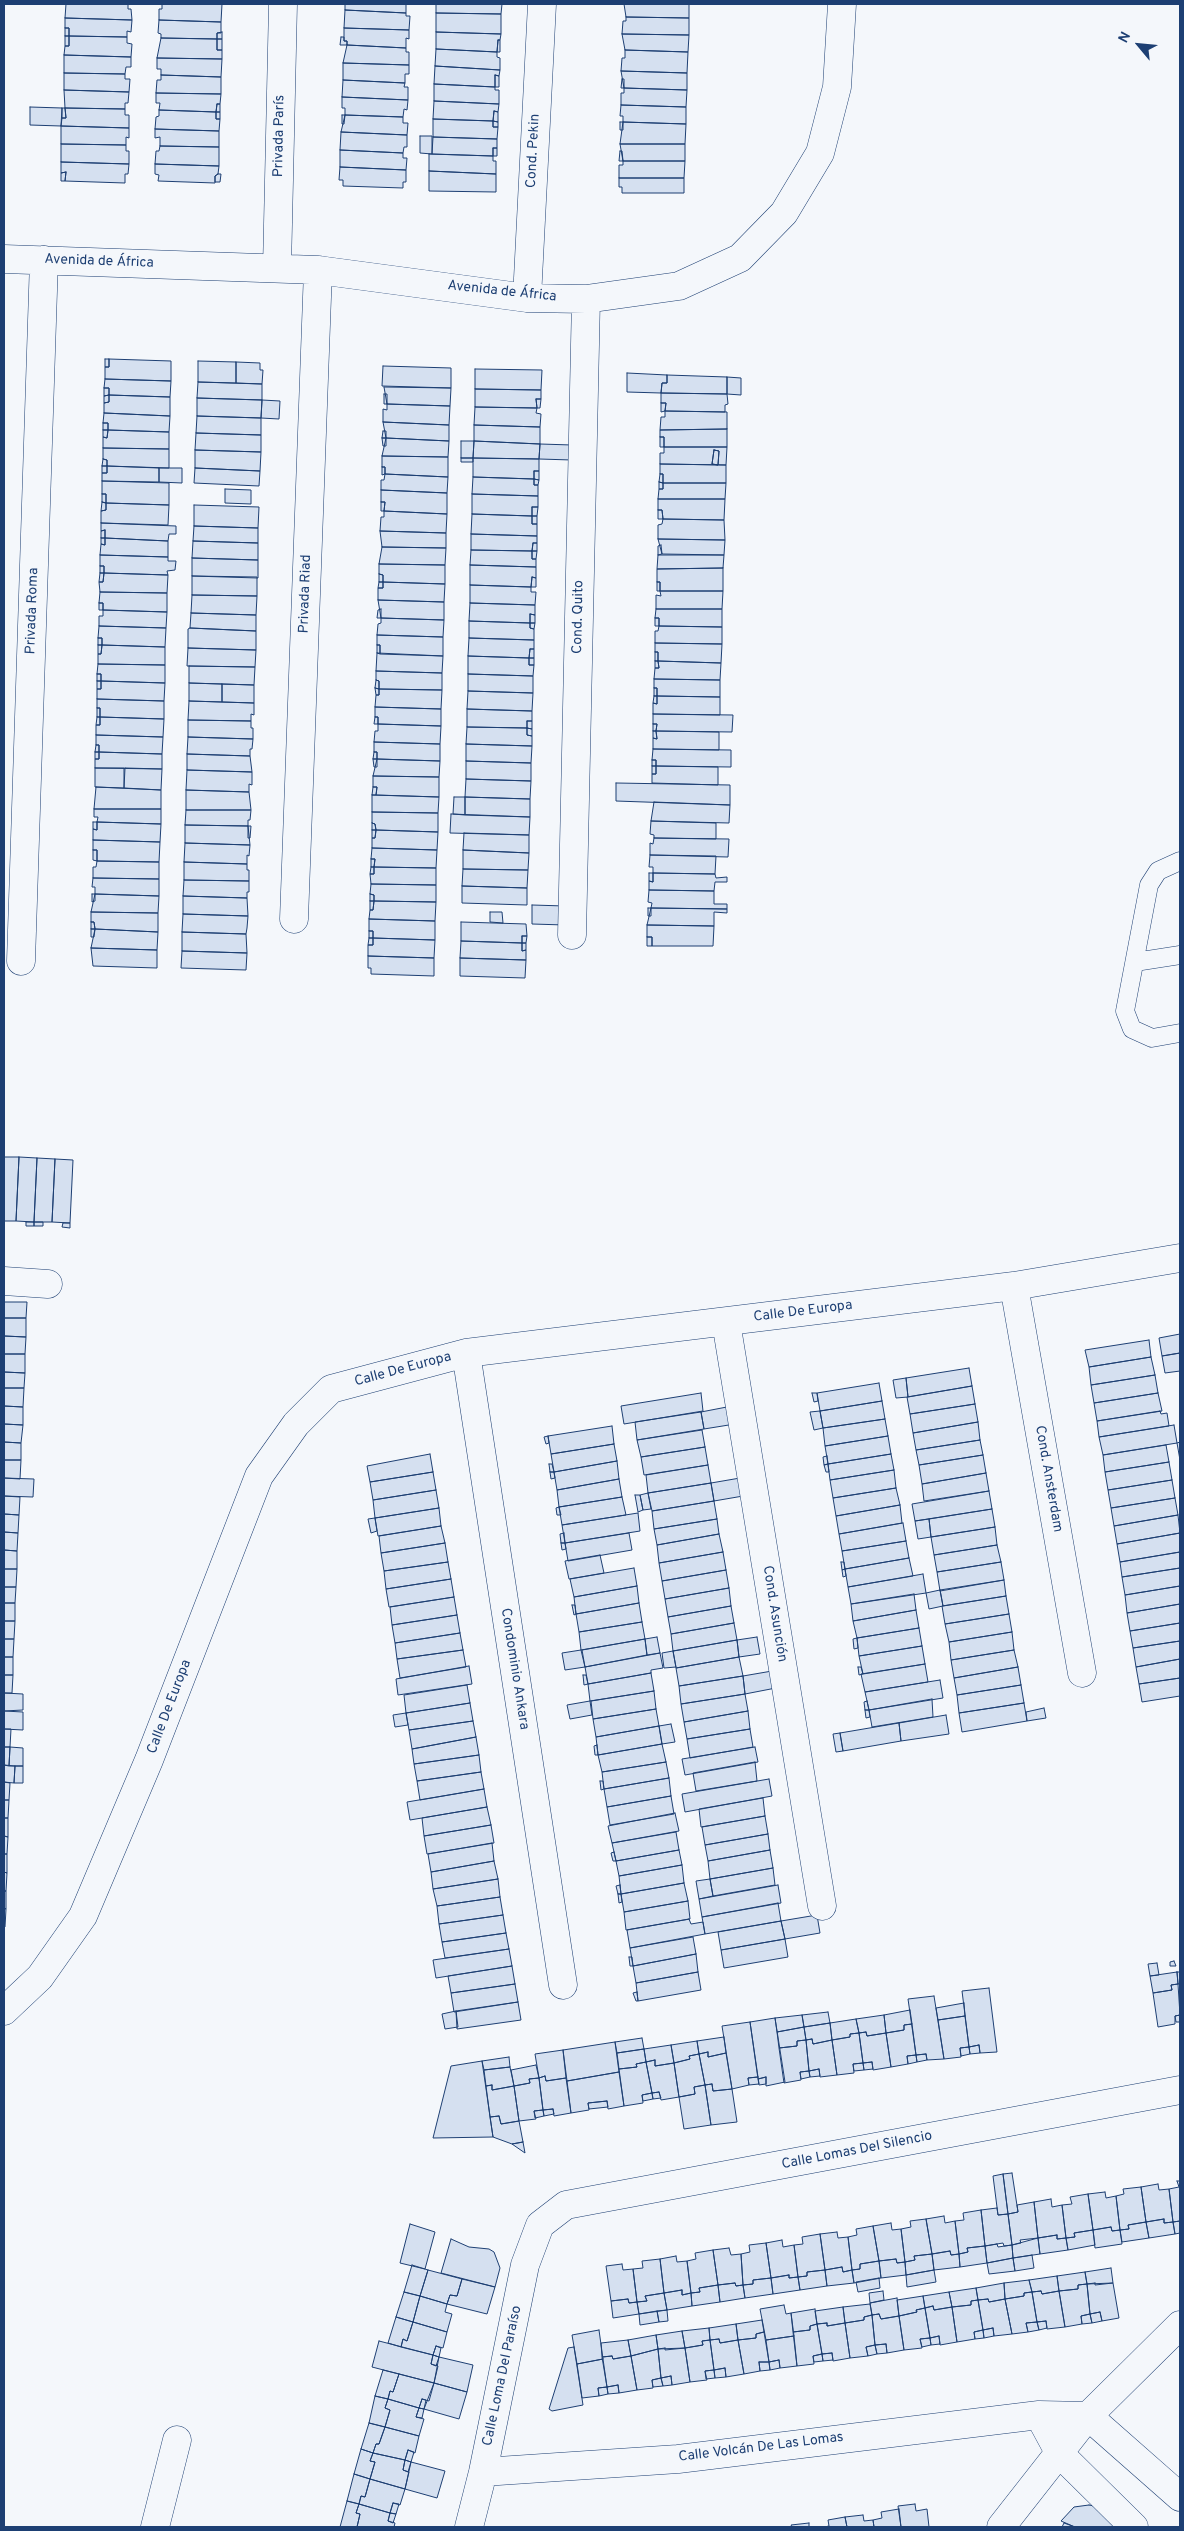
<!DOCTYPE html>
<html>
<head>
<meta charset="utf-8">
<style>
	body { margin:0 }
	#map { position:relative; width:1184px; height:2531px; overflow:hidden; background:#f4f7fb; font-family:Overpass,sans-serif }
	canvas { display:block }
	.frame { position:absolute; inset:0; border:5px solid #1d3f73; pointer-events:none }
	.north { position:absolute; left:1114px; top:20px; width:50px; height:50px; -webkit-text-stroke:4px #f4f7fb; paint-order:stroke; rotate:298deg; font-size:14px; font-weight:700; line-height:20px; text-align:center; color:#1d3f73 }
	.north::after { content:''; display:block; margin:auto; width:18px; height:22px; background:#1d3f73; clip-path:polygon(50% 0,100% 100%,50% 72%,0 100%) }
</style>
</head>
<body>
<div id="map">
<canvas width="1184" height="2531"></canvas>
<div class="frame"></div>
<div class="north">N</div>
</div>
<script>
const g = document.querySelector('canvas').getContext('2d');
g.lineJoin = 'round';
function fill(path, color) { g.fillStyle = color; g.fill(path, 'evenodd'); }
const shape = rows => new Path2D(rows.map(r => 'M' + r).join(''));
function stroke(path, color, width, dash) { g.strokeStyle = color; g.lineWidth = width; g.lineCap = dash ? 'butt' : 'round'; g.setLineDash(dash || []); g.stroke(path); }
function write(font, color, halo, rows, align = 'center') {
  g.font = font + ' Overpass,sans-serif'; g.lineWidth = 4; g.setLineDash([]); g.textBaseline = 'middle'; g.strokeStyle = halo; g.fillStyle = color; for (const [text, x, y, turn = 0] of rows) {
    g.save(); g.translate(x, y); g.rotate((+turn || 0) * Math.PI / 180); g.textAlign = isNaN(turn) ? turn : align; if (halo) g.strokeText(text, 0, 0); g.fillText(text, 0, 0); g.restore();
  }
}
const building = shape([
	[66,4,128,4,128,9,131,9,132,20,65,18,66,4],
	[162,4,222,4,221,22,159,20,159,9,162,9,162,4],
	[345,4,406,4,406,13,345,10,345,4],
	[436,4,502,4,501,14,436,13,436,4],
	[624,4,689,4,689,18,626,17,624,4],
	[345,10,406,13,406,16,410,16,409,30,344,28,345,10],
	[436,13,501,14,501,34,436,32,436,13],
	[626,17,689,18,689,35,622,34,623,21,626,21,626,17],
	[65,18,132,20,131,32,127,31,127,37,69,36,69,28,65,28,65,18],
	[159,20,221,22,221,33,217,33,217,39,161,38,161,34,158,33,159,20],
	[65,28,69,28,69,36,65,36,65,28],
	[344,28,409,30,409,39,406,38,406,48,347,45,347,41,344,41,344,28],
	[222,32,222,39,217,39,217,33,222,32],
	[436,32,501,34,500,40,498,40,497,52,436,49,436,32],
	[622,34,689,35,688,52,625,50,622,34],
	[65,36,69,36,69,46,65,46,65,36],
	[69,36,127,37,127,43,132,44,131,57,64,55,65,46,69,46,69,36],
	[341,37,344,37,344,41,347,41,347,45,340,45,341,37],
	[161,38,217,39,217,50,222,50,222,59,157,58,161,38],
	[217,39,222,39,222,50,217,50,217,39],
	[498,40,500,40,500,52,497,52,498,40],
	[347,45,406,48,406,52,409,52,409,65,343,63,347,45],
	[436,49,497,52,497,57,500,58,500,70,435,66,436,49],
	[625,50,688,52,687,73,621,71,622,58,625,58,625,50],
	[64,55,131,57,131,67,126,67,125,74,64,73,64,55],
	[157,58,222,59,221,77,161,75,161,69,157,69,157,58],
	[343,63,409,65,409,74,405,74,405,83,343,80,343,63],
	[435,66,500,70,499,76,495,75,495,87,434,84,435,66],
	[621,71,687,73,687,90,624,88,621,71],
	[64,73,125,74,125,79,130,79,129,92,64,90,64,73],
	[161,75,221,77,221,94,156,93,157,80,161,80,161,75],
	[495,75,499,76,499,87,495,87,495,75],
	[622,79,624,79,624,88,621,88,622,79],
	[343,80,405,83,404,87,408,87,408,100,342,97,343,80],
	[434,84,495,87,495,90,499,90,499,104,434,101,434,84],
	[624,88,687,90,686,107,621,105,621,93,624,93,624,88],
	[64,90,129,92,128,103,125,103,125,109,65,108,64,90],
	[156,93,221,94,220,104,217,104,216,112,159,110,160,103,156,103,156,93],
	[342,97,408,100,407,110,404,109,403,117,345,115,345,108,342,108,342,97],
	[434,101,499,104,498,112,494,111,493,121,433,119,434,101],
	[217,104,220,104,220,112,216,112,217,104],
	[621,105,686,107,686,124,623,122,623,116,620,116,621,105],
	[30,107,62,108,61,126,30,125,30,107],
	[62,108,65,108,66,118,62,118,62,108],
	[65,108,125,109,125,115,129,115,129,128,61,126,62,118,66,118,65,108],
	[159,110,216,112,216,119,220,119,219,131,155,129,156,117,159,116,159,110],
	[494,111,498,112,498,122,493,121,494,111],
	[216,112,220,112,220,119,216,119,216,112],
	[342,115,345,115,344,124,342,124,342,115],
	[345,115,403,117,403,123,408,123,407,135,341,132,345,115],
	[433,119,493,121,493,127,498,127,497,139,433,137,433,119],
	[493,121,498,122,498,127,493,127,493,121],
	[620,122,623,122,623,130,620,130,620,122],
	[623,122,686,124,685,144,620,144,623,122],
	[61,126,129,128,129,138,126,137,126,145,61,144,61,126],
	[155,129,219,131,219,147,160,146,160,137,155,138,155,129],
	[341,132,407,135,407,147,404,147,403,153,340,150,341,132],
	[420,136,432,136,432,154,420,153,420,136],
	[433,137,497,139,497,148,493,148,493,156,432,154,433,137],
	[61,144,126,145,126,151,129,151,129,164,61,162,61,144],
	[620,144,685,144,685,161,623,161,620,144],
	[160,146,219,147,219,166,155,164,156,151,159,151,160,146],
	[493,148,497,148,497,156,493,156,493,148],
	[340,150,403,153,403,158,407,158,406,170,340,167,340,150],
	[620,151,622,151,623,161,619,161,620,151],
	[429,154,493,156,493,161,496,161,496,174,429,171,429,154],
	[623,161,685,161,684,178,619,178,619,165,623,165,623,161],
	[61,162,129,164,128,174,125,174,125,183,65,181,66,172,61,173,61,162],
	[155,164,219,166,218,174,215,176,215,183,158,181,159,175,155,174,155,164],
	[340,167,406,170,406,182,403,182,403,188,343,186,343,180,339,180,340,167],
	[429,171,496,174,496,192,429,191,429,171],
	[66,172,65,181,61,181,61,173,66,172],
	[218,174,221,174,220,182,215,182,215,176,218,174],
	[619,178,684,178,684,193,622,193,622,187,619,187,619,178],
	[105,359,109,359,109,367,105,367,105,359],
	[109,359,171,361,171,381,105,379,105,367,109,367,109,359],
	[198,361,236,362,236,383,198,382,198,361],
	[236,362,260,363,260,370,263,370,262,384,236,383,236,362],
	[383,366,451,368,451,388,382,386,383,366],
	[475,369,542,370,541,390,475,389,475,369],
	[627,373,667,375,667,383,662,383,661,393,627,392,627,373],
	[667,375,727,377,727,394,661,393,662,383,667,383,667,375],
	[727,377,741,378,741,395,727,394,727,377],
	[105,379,171,381,170,397,109,395,109,388,104,388,105,379],
	[198,382,262,384,262,400,197,398,198,382],
	[384,387,451,388,450,406,387,404,384,387],
	[104,388,109,388,109,395,104,396,104,388],
	[475,389,541,390,541,399,536,399,537,408,475,407,475,389],
	[661,393,727,394,728,404,725,405,725,412,665,411,666,403,661,403,661,393],
	[384,394,387,394,387,404,384,404,384,394],
	[109,395,170,397,170,416,104,413,104,403,109,402,109,395],
	[109,395,109,402,104,403,104,396,109,395],
	[197,398,262,400,261,418,197,416,197,398],
	[536,399,541,399,540,408,537,408,536,399],
	[262,400,280,401,279,419,261,418,262,400],
	[661,403,666,403,665,411,661,412,661,403],
	[387,404,450,406,449,425,383,422,383,409,387,410,387,404],
	[475,407,537,408,536,413,541,414,540,427,474,425,475,407],
	[665,411,727,412,727,429,660,430,661,417,665,417,665,411],
	[104,413,170,416,169,432,108,430,108,423,103,423,104,413],
	[197,416,261,418,261,435,196,433,197,416],
	[383,422,449,425,449,441,386,438,383,422],
	[103,423,108,423,108,430,103,430,103,423],
	[474,425,540,427,540,444,474,441,474,425],
	[727,429,727,447,664,447,664,437,660,437,660,430,727,429],
	[103,430,108,430,107,438,103,437,103,430],
	[108,430,169,432,169,449,103,448,103,437,107,438,108,430],
	[383,431,386,431,386,438,382,438,383,431],
	[196,433,261,435,261,452,195,450,196,433],
	[660,437,664,437,664,447,660,447,660,437],
	[382,438,386,438,386,446,383,446,382,438],
	[386,438,449,441,448,457,382,456,386,438],
	[461,441,474,441,473,458,461,458,461,441],
	[474,441,540,444,539,459,473,458,474,441],
	[540,444,572,445,572,460,539,459,540,444],
	[664,447,727,447,726,465,660,464,660,453,664,453,664,447],
	[714,450,719,451,718,465,712,464,714,450],
	[103,448,169,449,169,468,107,466,107,460,103,459,103,448],
	[195,450,261,452,260,471,195,468,195,450],
	[714,450,719,451,718,465,712,464,714,450],
	[382,456,448,457,448,477,385,474,385,467,382,467,382,456],
	[461,458,473,458,473,462,461,462,461,458],
	[473,458,539,459,539,471,534,471,534,479,473,477,473,458],
	[103,459,107,460,107,466,102,466,103,459],
	[660,464,726,465,726,483,663,483,663,474,660,474,660,464],
	[102,466,107,466,107,473,102,473,102,466],
	[107,466,159,468,159,482,102,481,102,473,107,473,107,466],
	[382,467,385,467,385,474,382,475,382,467],
	[159,468,182,468,182,483,159,482,159,468],
	[195,468,260,471,259,486,194,483,195,468],
	[534,471,539,471,539,480,534,479,534,471],
	[385,474,448,477,447,493,381,490,381,480,384,480,385,474],
	[660,474,663,474,663,483,659,482,660,474],
	[473,477,534,479,534,485,538,485,538,496,472,494,473,477],
	[534,479,539,480,538,485,534,485,534,479],
	[102,481,169,483,169,505,106,503,106,494,102,494,102,481],
	[659,482,663,483,663,489,659,489,659,482],
	[663,483,726,483,725,499,658,499,659,489,663,489,663,483],
	[225,489,251,490,251,504,225,503,225,489],
	[381,490,447,493,447,514,384,511,385,502,381,502,381,490],
	[102,494,106,494,106,503,102,502,102,494],
	[472,494,538,496,538,507,532,507,532,516,472,514,472,494],
	[658,499,725,499,724,520,663,519,662,510,658,510,658,499],
	[102,502,106,503,106,510,101,511,102,502],
	[381,502,385,502,384,511,381,511,381,502],
	[106,503,169,505,168,525,101,523,101,511,106,510,106,503],
	[194,505,259,507,258,528,194,526,194,505],
	[532,507,538,507,537,516,532,516,532,507],
	[658,510,662,510,663,519,658,519,658,510],
	[384,511,447,514,446,533,380,531,381,517,384,517,384,511],
	[472,514,532,516,532,524,537,524,537,536,471,534,472,514],
	[532,516,537,516,537,524,532,524,532,516],
	[663,519,724,520,725,540,658,539,658,525,662,524,663,519],
	[101,523,176,526,176,534,169,534,168,541,105,538,105,530,101,531,101,523],
	[194,526,258,528,258,543,193,541,194,526],
	[105,530,105,538,101,538,101,531,105,530],
	[380,531,446,533,446,548,382,547,380,531],
	[471,534,537,536,537,543,533,543,532,551,471,550,471,534],
	[101,538,105,538,105,545,101,544,101,538],
	[105,538,168,541,168,557,100,555,101,544,105,545,105,538],
	[658,539,725,540,724,555,662,554,658,539],
	[193,541,258,543,258,560,192,558,193,541],
	[533,543,537,543,537,551,532,551,533,543],
	[661,545,662,554,658,555,658,546,661,545],
	[382,547,446,548,445,565,379,564,382,547],
	[471,550,532,551,532,559,536,559,536,567,470,565,471,550],
	[532,551,537,551,536,559,532,559,532,551],
	[100,555,168,557,168,561,176,561,175,570,167,571,168,575,104,573,104,566,100,566,100,555],
	[658,555,724,555,723,568,657,569,658,555],
	[192,558,258,560,258,578,192,576,192,558],
	[379,564,445,565,445,584,383,582,383,575,379,574,379,564],
	[470,565,536,567,536,578,532,577,531,587,470,585,470,565],
	[100,566,104,566,104,573,100,573,100,566],
	[723,568,723,591,660,591,660,582,657,582,657,569,723,568],
	[100,573,104,573,103,582,99,582,100,573],
	[104,573,168,575,167,593,100,592,99,582,103,582,104,573],
	[379,574,383,575,383,582,379,582,379,574],
	[192,576,257,577,257,596,192,595,192,576],
	[532,577,536,578,536,587,531,587,532,577],
	[379,582,383,582,383,588,378,588,379,582],
	[383,582,445,584,444,602,378,600,378,588,383,588,383,582],
	[657,582,660,582,660,591,657,591,657,582],
	[470,585,531,587,531,592,536,592,535,605,470,603,470,585],
	[660,591,723,591,722,609,656,609,656,595,661,596,660,591],
	[100,592,167,593,167,612,103,610,103,603,99,603,100,592],
	[192,595,257,596,256,615,191,613,192,595],
	[378,600,444,602,444,620,381,618,378,600],
	[99,603,103,603,103,610,99,610,99,603],
	[470,603,535,605,535,615,530,614,530,623,469,621,470,603],
	[381,609,381,618,377,618,378,610,381,609],
	[656,609,722,609,722,627,659,626,659,618,655,618,656,609],
	[103,610,167,612,166,628,99,626,99,616,103,616,103,610],
	[191,613,256,615,256,631,190,628,191,613],
	[530,614,535,615,535,623,530,623,530,614],
	[381,618,444,620,443,637,377,635,378,624,381,623,381,618],
	[655,618,659,618,659,626,655,626,655,618],
	[469,621,530,623,530,628,534,629,534,640,469,638,469,621],
	[530,623,535,623,534,629,530,628,530,623],
	[99,626,166,628,165,647,102,645,102,638,98,638,99,626],
	[659,626,722,627,722,644,655,643,655,631,658,631,659,626],
	[190,628,256,631,256,650,188,648,188,629,190,628],
	[377,635,443,637,443,656,380,654,380,645,377,645,377,635],
	[98,638,102,638,102,645,98,645,98,638],
	[469,638,534,640,534,649,530,649,529,658,468,656,469,638],
	[655,643,722,644,721,663,658,661,658,652,655,652,655,643],
	[98,645,102,645,101,654,98,654,98,645],
	[102,645,165,647,165,665,98,664,98,654,101,654,102,645],
	[377,645,380,645,380,654,377,653,377,645],
	[188,648,256,650,255,667,187,666,188,648],
	[530,649,534,649,534,658,529,658,530,649],
	[655,652,658,652,658,661,655,661,655,652],
	[377,653,443,656,442,673,376,671,377,653],
	[468,656,529,658,529,665,534,665,533,676,468,674,468,656],
	[529,658,534,658,534,665,529,665,529,658],
	[655,661,658,661,659,668,655,668,655,661],
	[658,661,721,663,720,680,654,679,655,668,659,668,658,661],
	[98,664,165,665,165,683,101,681,101,674,97,674,98,664],
	[189,666,255,667,254,685,189,683,189,666],
	[376,671,442,673,442,690,379,689,379,681,376,680,376,671],
	[97,674,101,674,101,681,97,681,97,674],
	[468,674,533,676,533,693,468,691,468,674],
	[654,679,720,680,720,697,657,696,657,688,654,688,654,679],
	[376,680,379,681,379,689,375,688,376,680],
	[97,681,101,681,101,689,97,689,97,681],
	[101,681,165,683,164,701,97,699,97,689,101,689,101,681],
	[189,683,222,684,222,702,189,701,189,683],
	[222,684,254,685,254,703,222,702,222,684],
	[375,688,379,689,379,695,376,695,375,688],
	[654,688,657,688,657,696,654,696,654,688],
	[379,689,442,690,441,709,375,707,376,695,379,695,379,689],
	[468,691,533,693,532,711,467,709,468,691],
	[654,696,657,696,657,704,653,703,654,696],
	[657,696,720,697,720,715,653,714,653,703,657,704,657,696],
	[97,699,164,701,164,719,100,717,100,708,97,708,97,699],
	[189,701,254,703,254,715,251,714,251,721,188,720,189,701],
	[375,707,441,709,441,726,378,724,378,717,375,717,375,707],
	[97,708,100,708,100,717,97,717,97,708],
	[467,709,532,711,532,721,527,721,527,728,467,727,467,709],
	[653,714,733,715,732,732,656,731,657,724,653,724,653,714],
	[97,717,100,717,100,725,96,725,97,717],
	[100,717,164,719,163,737,96,735,96,725,100,725,100,717],
	[375,717,378,717,378,724,374,724,375,717],
	[188,720,251,721,251,728,253,728,253,739,188,737,188,720],
	[527,721,532,721,532,729,527,728,527,721],
	[378,724,441,726,440,744,374,742,375,731,378,731,378,724],
	[653,724,657,724,656,731,653,731,653,724],
	[467,727,527,728,527,735,532,736,532,746,466,744,467,727],
	[527,728,532,729,532,736,527,735,527,728],
	[653,731,656,731,657,739,653,738,653,731],
	[656,731,719,732,719,750,653,749,653,738,657,739,656,731],
	[96,735,163,737,162,754,99,752,99,745,96,745,96,735],
	[188,737,253,739,252,749,250,749,250,756,187,754,188,737],
	[374,742,440,744,440,761,377,759,377,752,374,752,374,742],
	[466,744,532,746,531,763,466,761,466,744],
	[96,745,99,745,99,752,95,752,96,745],
	[653,749,731,750,731,767,656,766,656,760,652,760,653,749],
	[95,752,99,752,99,759,95,759,95,752],
	[99,752,162,754,162,769,95,768,95,759,99,759,99,752],
	[374,752,377,752,377,759,373,759,374,752],
	[187,754,250,756,252,772,187,770,187,754],
	[373,759,377,759,377,767,374,767,373,759],
	[377,759,440,761,439,777,373,776,377,759],
	[652,760,656,760,656,766,652,766,652,760],
	[466,761,531,763,531,781,466,779,466,761],
	[652,766,656,766,656,774,652,774,652,766],
	[656,766,718,767,718,785,652,783,652,774,656,774,656,766],
	[95,768,124,768,124,788,95,787,95,768],
	[125,768,162,769,161,790,124,788,125,768],
	[187,770,252,772,252,785,249,784,249,792,186,790,187,770],
	[373,776,439,777,439,797,376,795,377,787,373,787,373,776],
	[466,779,531,781,530,799,465,797,466,779],
	[616,783,730,785,730,805,616,801,616,783],
	[96,787,161,790,161,809,94,809,96,787],
	[373,787,377,787,376,795,372,795,373,787],
	[186,790,249,792,251,810,186,810,186,790],
	[372,795,439,797,438,813,372,812,372,795],
	[454,797,465,797,465,815,453,814,454,797],
	[465,797,530,799,530,817,465,815,465,797],
	[654,802,730,805,729,823,651,821,654,802],
	[94,809,161,809,161,824,97,822,98,817,94,817,94,809],
	[186,810,251,810,250,820,248,820,248,826,185,825,186,810],
	[372,812,438,813,438,832,376,830,375,824,372,823,372,812],
	[451,814,530,817,529,835,450,833,451,814],
	[651,821,716,823,716,839,654,838,654,835,650,834,651,821],
	[93,822,97,822,97,830,93,829,93,822],
	[97,822,161,824,160,842,93,840,93,829,97,830,97,822],
	[372,823,375,824,376,830,372,830,372,823],
	[185,825,248,826,250,845,185,843,185,825],
	[248,826,251,826,250,838,248,838,248,826],
	[372,830,376,830,375,838,372,838,372,830],
	[376,830,438,832,437,850,372,848,372,838,375,838,376,830],
	[464,833,529,835,529,853,463,850,464,833],
	[654,838,729,839,728,857,650,855,650,843,653,844,654,838],
	[93,840,160,842,159,862,97,861,97,850,93,850,93,840],
	[185,843,250,845,249,856,247,855,247,864,184,862,185,843],
	[372,848,437,850,436,868,374,867,375,859,371,859,372,848],
	[93,850,97,850,97,861,93,860,93,850],
	[463,850,529,853,528,870,463,869,463,850],
	[650,855,716,856,715,874,653,873,653,867,649,867,650,855],
	[371,859,375,859,374,867,371,867,371,859],
	[97,861,159,862,159,879,93,878,93,867,96,867,97,861],
	[184,862,247,864,247,870,249,870,249,881,184,880,184,862],
	[371,867,374,867,374,874,370,874,371,867],
	[374,867,436,868,436,885,371,884,370,874,374,874,374,867],
	[463,869,528,870,527,888,462,886,463,869],
	[649,873,653,873,653,882,649,881,649,873],
	[653,873,715,874,716,878,727,877,727,882,715,882,714,891,649,890,649,881,653,882,653,873],
	[93,878,159,879,159,896,95,894,95,887,92,887,93,878],
	[184,880,249,881,249,892,247,892,247,898,183,896,184,880],
	[371,884,436,885,436,902,374,901,374,895,370,894,371,884],
	[462,886,527,888,527,905,462,903,462,886],
	[649,890,714,891,714,904,727,904,727,909,651,908,652,903,648,902,649,890],
	[92,894,95,894,95,901,92,902,92,894],
	[95,894,159,896,158,913,91,912,95,894],
	[370,894,374,895,374,901,370,901,370,894],
	[183,896,247,898,248,916,183,914,183,896],
	[370,901,374,901,373,910,370,910,370,901],
	[374,901,436,902,435,921,369,919,370,910,373,910,374,901],
	[532,905,565,906,565,925,532,924,532,905],
	[648,908,651,908,651,916,648,916,648,908],
	[651,908,727,909,727,913,714,912,714,926,647,925,651,908],
	[91,912,158,913,158,932,95,929,94,922,91,922,91,912],
	[490,912,502,912,503,923,490,922,490,912],
	[183,914,248,916,247,928,246,934,182,932,183,914],
	[369,919,435,921,435,940,373,938,373,931,369,931,369,919],
	[91,922,94,922,95,929,91,929,91,922],
	[461,922,526,924,527,936,522,936,522,943,461,941,461,922],
	[647,925,714,926,713,946,652,946,652,937,647,937,647,925],
	[91,929,95,929,94,937,91,937,91,929],
	[95,929,158,932,157,950,91,948,95,929],
	[369,931,373,931,373,938,369,938,369,931],
	[182,932,246,934,247,953,182,951,182,932],
	[522,936,527,936,526,943,522,943,522,936],
	[647,937,652,937,652,946,647,946,647,937],
	[369,938,373,938,373,945,368,945,369,938],
	[373,938,435,940,434,958,368,956,368,945,373,945,373,938],
	[461,941,522,943,522,951,526,950,526,960,460,958,461,941],
	[522,943,526,943,526,950,522,951,522,943],
	[91,948,157,950,157,968,93,966,91,948],
	[182,951,247,953,246,970,181,968,182,951],
	[368,956,434,958,434,976,371,974,371,968,368,968,368,956],
	[460,958,526,960,525,978,460,976,460,958],
	[4,1157,19,1157,16,1221,4,1221,4,1157],
	[19,1157,37,1158,34,1222,16,1221,19,1157],
	[37,1158,55,1159,52,1222,34,1222,37,1158],
	[55,1159,73,1160,70,1223,52,1222,55,1159],
	[26,1222,34,1222,34,1226,26,1226,26,1222],
	[34,1222,43,1222,43,1226,34,1226,34,1222],
	[63,1223,70,1223,70,1228,62,1227,63,1223],
	[4,1302,27,1302,26,1318,4,1318,4,1302],
	[4,1318,26,1318,26,1337,4,1336,4,1318],
	[1180,1334,1180,1353,1162,1356,1159,1338,1180,1334],
	[4,1336,26,1337,25,1354,4,1354,4,1336],
	[1149,1340,1151,1357,1089,1367,1085,1350,1149,1340],
	[1180,1353,1180,1371,1165,1373,1162,1356,1180,1353],
	[4,1354,25,1354,25,1373,4,1372,4,1354],
	[1151,1357,1155,1375,1091,1385,1089,1367,1151,1357],
	[969,1368,972,1386,908,1397,906,1378,969,1368],
	[4,1372,25,1373,24,1388,4,1388,4,1372],
	[1155,1375,1158,1393,1094,1403,1091,1385,1155,1375],
	[906,1378,908,1397,896,1398,893,1380,906,1378],
	[879,1383,882,1401,820,1411,817,1393,879,1383],
	[972,1386,975,1404,910,1414,907,1397,972,1386],
	[4,1388,24,1388,23,1407,4,1406,4,1388],
	[701,1393,703,1411,624,1424,621,1406,701,1393],
	[812,1393,817,1393,818,1401,814,1402,812,1393],
	[1158,1393,1162,1411,1097,1421,1094,1403,1158,1393],
	[882,1401,885,1419,823,1428,820,1411,882,1401],
	[975,1404,978,1422,913,1433,910,1414,975,1404],
	[4,1406,23,1407,23,1425,4,1424,4,1406],
	[732,1406,735,1424,704,1429,701,1412,732,1406],
	[820,1411,823,1428,814,1430,810,1412,820,1411],
	[1160,1411,1161,1414,1167,1413,1169,1426,1099,1437,1097,1421,1160,1411],
	[701,1412,704,1429,637,1440,635,1422,701,1412],
	[885,1419,888,1436,825,1446,823,1428,885,1419],
	[978,1422,980,1440,916,1450,913,1433,978,1422],
	[4,1424,23,1425,21,1443,4,1442,4,1424],
	[1174,1425,1177,1443,1103,1455,1099,1437,1174,1425],
	[612,1426,614,1444,551,1454,548,1436,612,1426],
	[702,1430,705,1447,641,1457,637,1440,702,1430],
	[548,1436,549,1443,546,1444,544,1437,548,1436],
	[888,1436,891,1454,828,1464,825,1446,888,1436],
	[980,1440,983,1455,919,1465,916,1450,980,1440],
	[4,1442,21,1443,21,1460,4,1460,4,1442],
	[1180,1442,1180,1460,1177,1443,1180,1442],
	[614,1444,617,1461,554,1472,551,1454,614,1444],
	[1166,1445,1169,1462,1105,1472,1103,1455,1166,1445],
	[705,1447,708,1465,644,1475,641,1457,705,1447],
	[430,1454,433,1472,370,1482,367,1466,430,1454],
	[891,1454,894,1470,830,1480,828,1464,891,1454],
	[983,1455,986,1473,922,1484,919,1465,983,1455],
	[827,1456,828,1464,824,1465,823,1457,827,1456],
	[4,1460,21,1460,20,1479,4,1478,4,1460],
	[617,1461,619,1479,557,1490,554,1472,617,1461],
	[1169,1462,1172,1480,1108,1490,1105,1472,1169,1462],
	[549,1464,552,1464,554,1472,550,1472,549,1464],
	[828,1464,829,1472,826,1472,824,1465,828,1464],
	[708,1465,711,1483,648,1493,646,1475,708,1465],
	[894,1470,896,1488,833,1498,830,1480,894,1470],
	[433,1472,436,1490,373,1500,370,1482,433,1472],
	[550,1472,554,1472,555,1478,551,1479,550,1472],
	[986,1473,989,1491,924,1501,922,1484,986,1473],
	[746,1477,749,1495,714,1501,711,1483,746,1477],
	[4,1478,34,1479,33,1497,4,1496,4,1478],
	[619,1479,622,1497,559,1507,557,1490,619,1479],
	[1172,1480,1175,1498,1111,1508,1108,1490,1172,1480],
	[711,1483,714,1501,652,1511,648,1493,711,1483],
	[896,1488,900,1505,836,1516,833,1498,896,1488],
	[436,1490,439,1508,375,1518,373,1500,436,1490],
	[989,1491,992,1509,915,1521,912,1504,989,1491],
	[648,1493,651,1509,643,1510,640,1495,648,1493],
	[635,1495,640,1495,643,1510,638,1512,635,1495],
	[4,1496,20,1497,19,1515,4,1514,4,1496],
	[622,1497,626,1515,562,1525,559,1507,622,1497],
	[1175,1498,1178,1515,1114,1526,1111,1508,1175,1498],
	[714,1501,717,1519,654,1529,652,1511,714,1501],
	[900,1505,902,1523,839,1534,836,1516,900,1505],
	[559,1507,561,1515,557,1515,556,1508,559,1507],
	[439,1508,441,1526,378,1536,375,1518,439,1508],
	[992,1509,995,1527,931,1537,929,1519,992,1509],
	[638,1513,640,1531,565,1543,562,1525,638,1513],
	[4,1514,19,1515,18,1533,4,1532,4,1514],
	[1178,1515,1180,1533,1117,1544,1114,1526,1178,1515],
	[375,1518,377,1531,371,1533,368,1519,375,1518],
	[717,1519,719,1534,657,1545,654,1529,717,1519],
	[929,1519,931,1537,918,1539,915,1521,929,1519],
	[903,1523,906,1541,842,1551,839,1534,903,1523],
	[441,1526,445,1543,381,1553,379,1536,441,1526],
	[995,1527,997,1545,934,1555,931,1537,995,1527],
	[4,1532,18,1533,17,1551,4,1550,4,1532],
	[564,1533,565,1543,561,1543,560,1534,564,1533],
	[629,1533,632,1550,568,1561,565,1543,629,1533],
	[1180,1533,1180,1552,1120,1562,1117,1544,1180,1533],
	[719,1534,723,1552,659,1563,657,1545,719,1534],
	[906,1541,909,1558,845,1569,842,1551,906,1541],
	[445,1543,448,1562,384,1571,381,1553,445,1543],
	[561,1543,565,1543,566,1549,562,1550,561,1543],
	[997,1545,1001,1562,937,1572,934,1555,997,1545],
	[4,1550,17,1551,17,1569,4,1569,4,1550],
	[723,1552,726,1570,662,1581,659,1563,723,1552],
	[1180,1552,1180,1568,1122,1577,1120,1562,1180,1552],
	[600,1555,604,1573,569,1579,565,1561,600,1555],
	[909,1558,913,1576,848,1587,845,1569,909,1558],
	[448,1562,451,1579,386,1589,384,1571,448,1562],
	[841,1562,844,1562,845,1569,842,1570,841,1562],
	[1001,1562,1004,1580,940,1591,937,1572,1001,1562],
	[634,1568,637,1586,574,1597,570,1579,634,1568],
	[1180,1568,1180,1586,1125,1595,1122,1577,1180,1568],
	[4,1569,17,1569,16,1587,4,1587,4,1569],
	[845,1569,846,1576,843,1577,842,1570,845,1569],
	[726,1570,729,1588,665,1599,662,1581,726,1570],
	[923,1574,926,1593,851,1604,848,1587,923,1574],
	[451,1579,454,1597,389,1607,386,1589,451,1579],
	[1004,1580,1006,1596,943,1606,940,1590,1004,1580],
	[637,1586,639,1603,576,1614,574,1597,637,1586],
	[1180,1586,1180,1604,1127,1613,1125,1595,1180,1586],
	[4,1587,16,1587,15,1603,4,1603,4,1587],
	[729,1588,731,1606,668,1617,665,1599,729,1588],
	[940,1590,943,1606,929,1609,926,1593,940,1590],
	[914,1594,916,1610,853,1621,851,1604,914,1594],
	[1006,1596,1009,1614,945,1624,942,1606,1006,1596],
	[454,1597,457,1615,392,1625,390,1607,454,1597],
	[4,1603,15,1603,15,1621,4,1621,4,1603],
	[639,1603,642,1622,579,1632,576,1614,639,1603],
	[1180,1604,1180,1623,1130,1631,1127,1613,1180,1604],
	[572,1605,575,1605,576,1614,574,1615,572,1605],
	[731,1606,734,1623,671,1634,668,1617,731,1606],
	[916,1610,919,1628,857,1638,853,1621,916,1610],
	[1009,1614,1012,1632,949,1642,945,1624,1009,1614],
	[457,1615,460,1633,395,1643,392,1625,457,1615],
	[4,1621,15,1621,14,1639,4,1639,4,1621],
	[642,1622,645,1639,581,1650,579,1632,642,1622],
	[734,1623,737,1640,673,1651,671,1634,734,1623],
	[1180,1623,1180,1641,1133,1648,1130,1631,1180,1623],
	[919,1628,922,1646,859,1656,857,1638,919,1628],
	[1012,1632,1014,1650,951,1660,949,1642,1012,1632],
	[460,1633,463,1650,397,1659,395,1643,460,1633],
	[657,1637,660,1653,647,1655,645,1639,657,1637],
	[757,1637,760,1654,739,1657,737,1640,757,1637],
	[857,1638,858,1648,854,1649,853,1639,857,1638],
	[4,1639,14,1639,13,1657,4,1657,4,1639],
	[645,1639,647,1655,585,1667,582,1650,645,1639],
	[737,1640,739,1657,676,1668,673,1651,737,1640],
	[1180,1641,1180,1659,1136,1667,1133,1648,1180,1641],
	[922,1646,925,1664,863,1674,859,1656,922,1646],
	[463,1650,466,1667,400,1678,397,1659,463,1650],
	[581,1650,585,1667,565,1670,562,1653,581,1650],
	[1014,1650,1018,1667,954,1678,951,1660,1014,1650],
	[673,1651,676,1667,664,1668,662,1653,673,1651],
	[660,1653,663,1668,651,1670,651,1673,588,1684,585,1667,660,1653],
	[4,1657,13,1657,13,1675,4,1675,4,1657],
	[739,1657,743,1676,679,1686,676,1668,739,1657],
	[1180,1659,1180,1678,1139,1684,1136,1667,1180,1659],
	[925,1664,928,1682,865,1692,861,1674,925,1664],
	[469,1666,472,1684,398,1695,396,1679,469,1666],
	[858,1667,861,1667,863,1674,859,1675,858,1667],
	[1018,1667,1021,1685,957,1695,954,1678,1018,1667],
	[778,1670,781,1687,745,1694,743,1676,778,1670],
	[651,1673,654,1691,590,1701,588,1684,651,1673],
	[4,1675,13,1675,12,1693,4,1693,4,1675],
	[583,1675,586,1675,588,1684,584,1685,583,1675],
	[743,1676,745,1694,681,1704,679,1686,743,1676],
	[1180,1678,1180,1696,1142,1702,1139,1684,1180,1678],
	[940,1680,943,1698,869,1710,865,1692,940,1680],
	[467,1685,470,1703,406,1713,404,1695,467,1685],
	[1021,1685,1024,1703,959,1713,957,1695,1021,1685],
	[654,1691,656,1709,593,1719,591,1701,654,1691],
	[4,1693,23,1694,23,1710,4,1711,4,1693],
	[745,1694,748,1711,684,1722,681,1704,745,1694],
	[932,1699,933,1717,872,1727,869,1710,932,1699],
	[590,1701,592,1715,570,1719,567,1705,590,1701],
	[867,1701,869,1710,865,1710,864,1702,867,1701],
	[470,1703,473,1721,409,1730,406,1713,470,1703],
	[1024,1703,1027,1721,962,1732,959,1713,1024,1703],
	[1044,1708,1046,1718,1027,1721,1026,1712,1044,1708],
	[656,1709,659,1726,596,1737,593,1719,656,1709],
	[865,1710,869,1710,870,1717,866,1718,865,1710],
	[4,1711,23,1712,23,1730,4,1729,4,1711],
	[748,1711,750,1729,687,1739,684,1722,748,1711],
	[406,1713,408,1725,395,1727,393,1715,406,1713],
	[946,1715,949,1734,901,1741,899,1723,946,1715],
	[473,1721,476,1737,412,1749,409,1730,473,1721],
	[899,1723,901,1741,843,1751,840,1733,899,1723],
	[671,1724,675,1742,662,1744,659,1726,671,1724],
	[659,1726,662,1744,598,1755,596,1737,659,1726],
	[4,1729,11,1729,10,1747,4,1747,4,1729],
	[750,1729,753,1747,690,1758,687,1739,750,1729],
	[840,1733,843,1751,836,1752,833,1734,840,1733],
	[476,1737,479,1755,414,1764,412,1749,476,1737],
	[662,1744,666,1762,602,1772,598,1755,662,1744],
	[597,1745,598,1755,595,1755,594,1746,597,1745],
	[4,1747,10,1747,9,1766,4,1765,4,1747],
	[10,1747,23,1748,23,1766,9,1766,10,1747],
	[755,1747,758,1762,685,1775,682,1759,755,1747],
	[479,1755,481,1772,417,1781,414,1764,479,1755],
	[666,1762,669,1778,604,1789,602,1772,666,1762],
	[755,1762,757,1781,696,1791,693,1773,755,1762],
	[4,1765,15,1766,14,1783,4,1782,4,1765],
	[15,1766,23,1766,23,1783,14,1783,15,1766],
	[481,1772,484,1789,420,1800,417,1781,481,1772],
	[669,1778,671,1796,607,1807,604,1789,669,1778],
	[769,1779,772,1796,685,1812,682,1794,769,1779],
	[600,1781,603,1781,604,1789,601,1790,600,1781],
	[4,1782,10,1783,9,1800,4,1800,4,1782],
	[484,1789,487,1807,410,1820,407,1802,484,1789],
	[671,1796,674,1814,610,1825,607,1807,671,1796],
	[763,1798,765,1816,701,1827,699,1809,763,1798],
	[4,1800,9,1800,8,1818,4,1818,4,1800],
	[487,1807,491,1825,424,1836,422,1818,487,1807],
	[675,1813,679,1831,612,1843,608,1826,675,1813],
	[765,1816,768,1834,705,1845,702,1827,765,1816],
	[4,1818,8,1818,8,1837,4,1836,4,1818],
	[491,1825,494,1843,427,1854,424,1836,491,1825],
	[676,1832,679,1850,616,1861,612,1843,676,1832],
	[768,1834,770,1850,708,1861,705,1845,768,1834],
	[4,1836,8,1837,7,1854,4,1854,4,1836],
	[492,1843,494,1861,431,1872,428,1854,492,1843],
	[679,1850,682,1865,619,1876,616,1861,679,1850],
	[770,1850,773,1868,710,1879,708,1861,770,1850],
	[614,1852,616,1861,613,1861,611,1853,614,1852],
	[4,1854,7,1854,7,1873,4,1872,4,1854],
	[494,1861,498,1879,433,1889,431,1872,494,1861],
	[682,1865,684,1883,621,1894,619,1876,682,1865],
	[773,1868,775,1885,713,1896,710,1879,773,1868],
	[4,1872,7,1873,6,1891,4,1891,4,1872],
	[498,1879,500,1897,437,1906,433,1889,498,1879],
	[710,1879,713,1896,699,1899,696,1881,710,1879],
	[684,1883,688,1901,624,1912,621,1894,684,1883],
	[620,1885,621,1894,618,1894,616,1886,620,1885],
	[778,1885,781,1903,702,1917,699,1899,778,1885],
	[4,1891,6,1891,6,1909,4,1908,4,1891],
	[618,1894,621,1894,622,1902,619,1903,618,1894],
	[500,1897,503,1915,439,1924,437,1906,500,1897],
	[688,1901,690,1919,626,1930,624,1912,688,1901],
	[778,1903,781,1921,705,1934,702,1917,778,1903],
	[4,1908,6,1909,5,1927,4,1927,4,1908],
	[503,1915,506,1933,442,1942,439,1924,503,1915],
	[817,1915,820,1933,785,1939,781,1921,817,1915],
	[689,1919,691,1924,703,1922,705,1934,630,1948,627,1930,689,1919],
	[781,1921,785,1939,721,1950,718,1932,781,1921],
	[506,1933,509,1949,445,1958,442,1942,506,1933],
	[693,1937,696,1954,633,1966,630,1948,693,1937],
	[785,1939,788,1957,724,1968,721,1950,785,1939],
	[509,1949,512,1966,436,1978,433,1960,509,1949],
	[696,1954,698,1972,636,1983,633,1966,696,1954],
	[629,1957,632,1957,633,1966,630,1966,629,1957],
	[1174,1961,1176,1966,1170,1966,1170,1962,1174,1961],
	[1157,1963,1159,1975,1150,1976,1148,1964,1157,1963],
	[512,1966,515,1984,451,1993,448,1976,512,1966],
	[698,1972,701,1990,638,2001,636,1983,698,1972],
	[1177,1972,1180,1972,1180,1984,1178,1984,1177,1972],
	[1177,1972,1178,1984,1171,1985,1172,1990,1153,1993,1150,1976,1177,1972],
	[515,1984,518,2002,454,2012,451,1993,515,1984],
	[1178,1984,1180,2015,1175,2016,1175,2024,1158,2027,1153,1993,1172,1990,1171,1985,1178,1984],
	[989,1988,997,2052,980,2053,979,2045,969,2047,962,1991,989,1988],
	[637,1992,638,2001,636,2001,633,1993,637,1992],
	[934,1996,944,2059,927,2060,926,2054,916,2055,908,1999,934,1996],
	[518,2002,521,2020,457,2029,456,2011,518,2002],
	[964,2003,965,2016,938,2020,936,2008,964,2003],
	[910,2010,912,2024,904,2025,904,2030,886,2033,884,2015,910,2010],
	[456,2011,458,2027,445,2029,442,2014,456,2011],
	[828,2012,830,2023,804,2027,802,2015,828,2012],
	[802,2015,804,2027,777,2032,775,2018,802,2015],
	[884,2015,886,2033,867,2036,866,2032,859,2033,856,2019,884,2015],
	[1180,2015,1180,2022,1176,2022,1175,2016,1180,2015],
	[965,2016,969,2047,960,2048,961,2057,944,2059,938,2020,965,2016],
	[775,2018,785,2082,766,2086,766,2077,758,2079,750,2022,775,2018],
	[856,2019,859,2033,850,2034,850,2037,832,2040,830,2023,856,2019],
	[750,2022,758,2077,748,2078,749,2085,732,2089,722,2026,750,2022],
	[830,2023,832,2040,813,2044,812,2039,806,2040,804,2027,830,2023],
	[912,2024,916,2055,907,2056,908,2064,891,2067,886,2033,904,2030,904,2025,912,2024],
	[804,2027,806,2040,797,2041,797,2046,779,2048,777,2032,804,2027],
	[866,2032,867,2036,886,2033,891,2067,873,2070,872,2062,863,2063,859,2033,866,2032],
	[859,2033,863,2063,853,2064,854,2073,837,2075,832,2040,850,2037,850,2034,859,2033],
	[724,2037,726,2053,708,2057,708,2052,699,2054,697,2041,724,2037],
	[642,2038,644,2049,617,2053,615,2042,642,2038],
	[812,2039,813,2044,832,2040,837,2075,820,2077,819,2069,809,2071,806,2040,812,2039],
	[806,2040,809,2071,800,2072,801,2080,784,2083,779,2048,797,2046,797,2041,806,2040],
	[697,2041,699,2054,689,2056,690,2059,674,2063,671,2045,697,2041],
	[615,2042,619,2072,567,2081,563,2050,615,2042],
	[671,2045,674,2063,655,2066,655,2060,646,2062,644,2049,671,2045],
	[979,2045,980,2053,970,2054,969,2047,979,2045],
	[969,2047,970,2054,961,2056,960,2048,969,2047],
	[644,2049,646,2062,636,2064,637,2067,619,2069,617,2053,644,2049],
	[563,2050,566,2078,546,2081,545,2076,539,2078,535,2054,563,2050],
	[708,2052,708,2057,726,2053,732,2089,713,2091,712,2084,705,2085,699,2054,708,2052],
	[699,2054,705,2085,694,2087,695,2094,679,2097,674,2063,690,2059,689,2056,699,2054],
	[926,2054,927,2060,917,2062,916,2055,926,2054],
	[916,2055,917,2062,908,2064,907,2056,916,2055],
	[509,2057,510,2067,484,2070,482,2061,509,2057],
	[655,2060,655,2066,674,2063,679,2097,661,2100,659,2092,652,2093,646,2062,655,2060],
	[482,2061,493,2137,433,2138,451,2066,482,2061],
	[646,2062,652,2093,642,2095,643,2103,624,2106,619,2069,637,2067,636,2064,646,2062],
	[872,2062,873,2069,864,2070,863,2063,872,2062],
	[863,2063,864,2070,854,2071,853,2064,863,2063],
	[536,2065,539,2078,529,2079,530,2083,514,2086,511,2070,536,2065],
	[510,2067,514,2086,492,2090,492,2085,486,2086,484,2070,510,2067],
	[819,2069,820,2076,810,2077,809,2071,819,2069],
	[809,2071,810,2077,801,2079,800,2072,809,2071],
	[619,2072,624,2106,608,2109,607,2101,588,2103,589,2110,571,2113,567,2081,619,2072],
	[545,2076,546,2081,566,2078,571,2113,554,2116,553,2109,543,2110,539,2078,545,2076],
	[758,2077,759,2084,749,2085,748,2078,758,2077],
	[766,2077,766,2084,759,2085,758,2079,766,2077],
	[539,2078,543,2110,534,2111,536,2119,519,2121,514,2086,530,2083,529,2079,539,2078],
	[712,2084,713,2091,732,2089,737,2122,711,2125,705,2085,712,2084],
	[492,2085,492,2090,514,2086,519,2121,501,2124,499,2116,490,2117,486,2086,492,2085],
	[705,2085,711,2125,684,2129,679,2097,695,2094,694,2087,705,2085],
	[659,2092,661,2098,653,2099,652,2093,659,2092],
	[652,2093,653,2099,643,2101,642,2095,652,2093],
	[607,2101,608,2107,589,2109,588,2103,607,2101],
	[553,2109,554,2114,544,2116,543,2110,553,2109],
	[543,2110,544,2116,535,2118,534,2111,543,2110],
	[499,2116,501,2124,519,2121,523,2142,512,2144,493,2137,490,2117,499,2116],
	[523,2142,525,2153,512,2144,523,2142],
	[1012,2173,1018,2212,1008,2214,1003,2174,1012,2173],
	[1003,2174,1008,2214,998,2215,993,2176,1003,2174],
	[1177,2181,1180,2181,1180,2221,1173,2222,1169,2189,1179,2187,1177,2181],
	[1158,2184,1159,2190,1169,2189,1173,2222,1164,2223,1164,2219,1146,2222,1141,2187,1158,2184],
	[1141,2187,1146,2222,1128,2225,1129,2229,1120,2230,1116,2196,1124,2194,1123,2189,1141,2187],
	[1105,2192,1106,2198,1116,2196,1120,2230,1112,2231,1111,2227,1093,2230,1088,2194,1105,2192],
	[1088,2194,1093,2230,1074,2233,1075,2237,1066,2238,1062,2205,1072,2204,1070,2197,1088,2194],
	[1051,2199,1052,2207,1062,2205,1066,2238,1057,2239,1057,2235,1038,2238,1034,2202,1051,2199],
	[1034,2202,1038,2238,1020,2240,1021,2243,1012,2245,1008,2214,1018,2212,1017,2205,1034,2202],
	[997,2208,998,2215,1008,2214,1012,2245,1004,2246,1003,2243,985,2246,981,2210,997,2208],
	[981,2210,985,2246,967,2248,968,2252,959,2254,955,2221,964,2220,963,2213,981,2210],
	[944,2216,945,2223,955,2221,959,2254,951,2255,950,2251,932,2254,926,2219,944,2216],
	[926,2219,932,2254,914,2256,915,2260,905,2262,901,2229,911,2227,910,2221,926,2219],
	[1164,2219,1164,2223,1173,2222,1175,2234,1149,2238,1146,2222,1164,2219],
	[1180,2221,1180,2233,1175,2234,1173,2222,1180,2221],
	[1146,2222,1149,2238,1122,2242,1120,2230,1129,2229,1128,2225,1146,2222],
	[891,2223,892,2230,901,2229,905,2262,897,2263,896,2259,879,2261,873,2226,891,2223],
	[410,2224,435,2232,425,2269,400,2263,410,2224],
	[873,2226,879,2261,860,2264,860,2269,852,2270,848,2237,857,2235,856,2229,873,2226],
	[1111,2227,1112,2231,1120,2230,1122,2244,1095,2248,1093,2230,1111,2227],
	[1093,2230,1095,2245,1068,2250,1066,2238,1075,2237,1074,2233,1093,2230],
	[837,2232,838,2238,848,2237,852,2270,843,2272,842,2267,825,2270,820,2234,837,2232],
	[820,2234,825,2270,807,2272,807,2276,798,2277,794,2245,803,2244,802,2237,820,2234],
	[1057,2235,1057,2239,1066,2238,1068,2250,1040,2254,1038,2238,1057,2235],
	[1038,2238,1040,2254,1013,2258,1012,2245,1038,2238],
	[451,2239,469,2247,489,2249,494,2252,500,2268,495,2287,441,2273,451,2239],
	[782,2240,783,2247,794,2245,798,2277,789,2278,789,2275,771,2278,766,2243,782,2240],
	[766,2243,771,2278,753,2280,753,2284,743,2285,741,2254,750,2252,749,2245,766,2243],
	[997,2244,998,2247,1012,2245,1013,2258,987,2263,985,2246,997,2244],
	[985,2246,987,2263,960,2267,959,2254,968,2252,967,2248,985,2246],
	[729,2248,731,2255,741,2254,743,2285,736,2286,735,2283,718,2285,713,2250,729,2248],
	[713,2250,718,2285,699,2288,700,2292,691,2293,687,2261,696,2259,695,2253,713,2250],
	[950,2251,951,2255,959,2254,960,2267,934,2270,932,2254,950,2251],
	[932,2254,934,2270,906,2275,905,2262,915,2260,914,2256,932,2254],
	[1032,2255,1034,2268,1015,2271,1013,2258,1032,2255],
	[676,2256,677,2262,687,2261,691,2293,682,2295,682,2290,664,2293,660,2259,676,2256],
	[1013,2258,1015,2271,989,2274,987,2263,1013,2258],
	[660,2259,664,2293,645,2296,647,2301,637,2302,633,2269,643,2268,642,2261,660,2259],
	[896,2259,897,2263,905,2262,906,2275,881,2278,879,2261,896,2259],
	[879,2261,881,2278,854,2283,852,2270,860,2269,860,2264,879,2261],
	[622,2264,623,2270,633,2269,637,2302,629,2303,628,2299,611,2301,606,2266,622,2264],
	[412,2265,428,2270,420,2296,404,2292,412,2265],
	[842,2267,843,2272,852,2270,854,2283,827,2286,825,2270,842,2267],
	[1111,2268,1113,2283,1087,2284,1085,2272,1111,2268],
	[428,2270,462,2279,457,2296,450,2295,447,2304,420,2296,428,2270],
	[825,2270,827,2286,800,2290,798,2277,807,2276,807,2272,825,2270],
	[934,2270,936,2282,907,2287,906,2275,934,2270],
	[1085,2272,1087,2284,1078,2285,1078,2289,1059,2291,1057,2276,1085,2272],
	[789,2275,789,2278,798,2277,800,2290,773,2294,771,2278,789,2275],
	[1057,2276,1059,2291,1042,2294,1041,2291,1032,2292,1029,2280,1057,2276],
	[771,2278,773,2294,745,2298,743,2285,753,2284,753,2280,771,2278],
	[879,2278,880,2288,858,2292,856,2282,879,2278],
	[462,2279,495,2287,487,2314,447,2304,450,2295,457,2296,462,2279],
	[1029,2280,1032,2292,1024,2293,1024,2296,1005,2299,1004,2283,1029,2280],
	[735,2283,736,2286,743,2285,745,2298,720,2302,718,2285,735,2283],
	[1004,2283,1005,2299,989,2302,988,2299,978,2300,976,2288,1004,2283],
	[1095,2283,1095,2285,1113,2283,1119,2318,1102,2321,1100,2312,1090,2314,1087,2284,1095,2283],
	[1087,2284,1090,2314,1081,2316,1082,2324,1065,2327,1059,2291,1078,2289,1078,2285,1087,2284],
	[718,2285,720,2302,692,2306,691,2293,700,2292,699,2288,718,2285],
	[976,2288,978,2300,971,2301,971,2305,952,2307,949,2292,976,2288],
	[682,2290,682,2295,691,2293,692,2306,667,2310,664,2293,682,2290],
	[883,2291,884,2300,870,2303,869,2293,883,2291],
	[1041,2291,1042,2294,1059,2291,1065,2327,1047,2329,1046,2321,1037,2322,1032,2292,1041,2291],
	[404,2292,420,2296,413,2322,396,2317,404,2292],
	[949,2292,952,2307,934,2310,933,2306,925,2308,923,2296,949,2292],
	[1032,2292,1037,2322,1026,2323,1028,2332,1012,2334,1005,2299,1024,2296,1024,2293,1032,2292],
	[664,2293,667,2310,639,2314,637,2302,647,2301,645,2296,664,2293],
	[420,2296,447,2304,445,2312,452,2314,447,2332,413,2322,420,2296],
	[923,2296,925,2308,916,2310,917,2312,899,2316,897,2300,923,2296],
	[897,2298,899,2316,881,2319,879,2314,872,2315,870,2303,897,2298],
	[628,2299,629,2303,637,2302,639,2314,613,2318,611,2301,628,2299],
	[988,2299,989,2302,1005,2299,1012,2334,994,2336,993,2328,983,2330,978,2300,988,2299],
	[978,2300,983,2330,974,2332,975,2339,957,2342,952,2307,971,2305,971,2301,978,2300],
	[870,2304,872,2315,864,2317,864,2320,845,2323,843,2307,870,2304],
	[784,2305,786,2314,791,2313,794,2336,766,2340,760,2309,784,2305],
	[933,2306,934,2310,952,2307,957,2342,940,2345,939,2336,930,2338,925,2308,933,2306],
	[843,2307,845,2323,827,2326,827,2323,817,2324,815,2311,843,2307],
	[925,2308,930,2338,920,2339,922,2348,904,2350,899,2316,917,2312,916,2310,925,2308],
	[815,2309,817,2324,810,2326,810,2330,793,2332,791,2313,815,2309],
	[667,2310,668,2321,659,2322,657,2311,667,2310],
	[657,2311,659,2322,640,2325,639,2314,657,2311],
	[1100,2312,1102,2321,1092,2323,1090,2314,1100,2312],
	[879,2314,881,2319,899,2316,904,2350,887,2353,886,2344,875,2345,872,2315,879,2314],
	[1090,2314,1092,2323,1082,2324,1081,2316,1090,2314],
	[872,2315,875,2345,866,2347,868,2356,850,2358,845,2323,864,2320,864,2317,872,2315],
	[396,2317,413,2322,407,2341,403,2339,401,2347,388,2343,396,2317],
	[762,2320,764,2332,756,2334,756,2338,738,2340,736,2324,762,2320],
	[1046,2321,1047,2328,1039,2330,1037,2322,1046,2321],
	[413,2322,447,2332,443,2348,436,2346,433,2355,401,2347,403,2339,407,2341,413,2322],
	[1037,2322,1039,2330,1028,2332,1026,2323,1037,2322],
	[827,2323,827,2326,845,2323,850,2358,833,2361,832,2353,822,2354,817,2324,827,2323],
	[736,2324,738,2340,720,2343,719,2339,710,2340,709,2328,736,2324],
	[817,2324,822,2354,813,2356,814,2364,797,2366,793,2332,810,2330,810,2326,817,2324],
	[709,2328,710,2340,702,2341,703,2345,685,2348,682,2331,709,2328],
	[993,2328,994,2336,984,2338,983,2330,993,2328],
	[599,2330,603,2359,577,2364,572,2335,599,2330],
	[983,2330,984,2338,975,2339,974,2332,983,2330],
	[682,2331,685,2348,658,2349,656,2335,682,2331],
	[764,2332,769,2362,759,2362,760,2371,744,2374,738,2340,756,2338,756,2334,764,2332],
	[656,2335,658,2349,631,2356,628,2340,656,2335],
	[794,2336,797,2366,780,2368,779,2360,769,2362,766,2340,794,2336],
	[939,2336,940,2344,931,2345,930,2338,939,2336],
	[930,2338,931,2345,922,2347,920,2339,930,2338],
	[719,2339,720,2343,738,2340,744,2374,726,2377,725,2368,714,2370,710,2340,719,2339],
	[628,2340,631,2356,613,2359,612,2356,602,2357,601,2343,628,2340],
	[710,2340,714,2370,705,2371,707,2380,690,2382,685,2348,703,2345,702,2341,710,2340],
	[379,2341,433,2355,431,2364,438,2366,434,2383,372,2367,379,2341],
	[886,2344,887,2353,877,2354,875,2345,886,2344],
	[875,2345,877,2354,868,2356,866,2347,875,2345],
	[436,2346,441,2348,439,2357,433,2355,436,2346],
	[574,2347,583,2405,552,2411,549,2409,568,2348,574,2347],
	[665,2348,665,2350,685,2348,690,2382,672,2385,671,2376,661,2378,658,2349,665,2348],
	[658,2349,661,2378,652,2380,653,2388,637,2390,631,2356,658,2349],
	[832,2353,833,2360,823,2361,822,2354,832,2353],
	[822,2354,823,2361,814,2362,813,2356,822,2354],
	[433,2355,439,2357,436,2366,431,2364,433,2355],
	[612,2356,613,2359,631,2356,637,2390,619,2393,618,2385,607,2387,602,2357,612,2356],
	[439,2357,473,2365,467,2392,434,2383,439,2357],
	[603,2359,607,2387,598,2388,599,2396,582,2398,577,2364,603,2359],
	[779,2360,780,2368,770,2370,769,2362,779,2360],
	[759,2362,769,2362,770,2370,760,2371,759,2362],
	[725,2368,726,2377,715,2378,714,2370,725,2368],
	[383,2370,399,2374,393,2392,390,2391,388,2399,375,2396,383,2370],
	[714,2370,715,2378,706,2379,705,2371,714,2370],
	[399,2374,434,2383,429,2401,422,2399,419,2408,388,2399,390,2391,393,2392,399,2374],
	[671,2376,672,2385,663,2386,661,2378,671,2376],
	[661,2378,663,2386,653,2387,652,2380,661,2378],
	[434,2383,467,2392,459,2419,424,2409,434,2383],
	[618,2385,619,2393,608,2394,607,2387,618,2385],
	[607,2387,608,2394,599,2396,598,2388,607,2387],
	[375,2396,388,2399,385,2408,390,2410,385,2427,369,2423,375,2396],
	[388,2399,419,2408,416,2417,424,2419,419,2436,385,2427,390,2410,385,2408,388,2399],
	[422,2399,426,2400,424,2409,419,2408,422,2399],
	[419,2408,424,2409,422,2418,416,2417,419,2408],
	[369,2423,385,2427,379,2444,376,2444,373,2453,361,2449,369,2423],
	[385,2427,419,2436,415,2453,408,2450,405,2460,373,2453,376,2444,379,2444,385,2427],
	[361,2449,373,2453,370,2461,375,2462,370,2479,354,2474,361,2449],
	[408,2450,414,2452,411,2462,405,2460,408,2450],
	[373,2453,405,2460,403,2470,409,2472,405,2489,370,2479,375,2462,370,2461,373,2453],
	[405,2460,411,2462,408,2472,403,2470,405,2460],
	[411,2462,445,2471,437,2498,405,2489,411,2462],
	[354,2474,370,2479,365,2497,361,2496,359,2504,347,2501,354,2474],
	[370,2479,405,2489,400,2505,393,2503,390,2513,359,2504,361,2496,365,2497,370,2479],
	[347,2501,359,2504,356,2513,360,2514,357,2527,340,2527,347,2501],
	[393,2503,399,2504,396,2514,390,2513,393,2503],
	[359,2504,390,2513,388,2521,395,2523,394,2527,357,2527,360,2514,356,2513,359,2504],
	[915,2504,916,2511,927,2509,929,2527,901,2527,898,2506,915,2504],
	[1089,2505,1094,2506,1116,2527,1075,2527,1061,2521,1074,2507,1089,2505],
	[899,2509,901,2527,874,2527,873,2520,882,2518,881,2512,899,2509],
	[390,2513,396,2514,393,2523,388,2521,390,2513],
	[863,2515,864,2521,873,2520,874,2527,847,2527,845,2517,863,2515],
	[845,2517,847,2527,824,2527,829,2526,828,2520,845,2517],
	[809,2523,809,2527,792,2527,791,2525,809,2523],
	[1064,2523,1075,2527,1062,2527,1064,2523]
]);
const service = shape([
	[1180,861,1158,871,1149,885,1125,1011,1132,1029,1152,1038,1180,1033],
	[1135,962,1180,955]
]);
const minor = shape([
	[4,259,318,270,527,298,586,299,679,286,740,258,784,213,820,153,837,87,842,4],
	[277,268,283,4],
	[527,298,542,4],
	[294,919,318,270],
	[572,935,586,299],
	[21,961,44,260],
	[4,1281,48,1284],
	[1014,1286,1082,1673],
	[726,1322,822,1906],
	[466,1353,563,1985],
	[4,2011,40,1977,83,1916,149,1760,259,1476,296,1424,331,1389,466,1353,1014,1286,1180,1258],
	[1039,2415,1060,2454,1134,2527],
	[483,2472,678,2459,1039,2415,1088,2416,1180,2497],
	[155,2527,177,2440],
	[469,2527,483,2472,525,2265,540,2225,566,2205,1180,2090],
	[1001,2527,1088,2416,1180,2325]
]);
const streetNames = [
	["Privada París",280,136,-89],
	["Cond. Pekin",534,151,-87],
	["Avenida de África",99,262,2],
	["Avenida de África",502,292,6],
	["Privada Riad",306,594,-88],
	["Privada Roma",33,611,-88],
	["Cond. Quito",579,617,-89],
	["Calle De Europa",803,1312,-7],
	["Calle De Europa",403,1370,-15],
	["Cond. Ansterdam",1048,1479,80],
	["Cond. Asunción",774,1614,81],
	["Condominio Ankara",514,1669,81],
	["Calle De Europa",170,1707,-69],
	["Calle Lomas Del Silencio",857,2151,-11],
	["Calle Loma Del Paraíso",503,2376,-78],
	["Calle Volcán De Las Lomas",761,2448,-7]
];
fill(building, '#d5e0f0');
stroke(building, '#1d3f73', 1);
stroke(service, '#1d3f73', 19);
stroke(minor, '#1d3f73', 29);
stroke(service, '#f4f7fb', 18);
stroke(minor, '#f4f7fb', 28);
write('14px', '#1d3f73', '#f4f7fb', streetNames);
</script>
</body>
</html>
